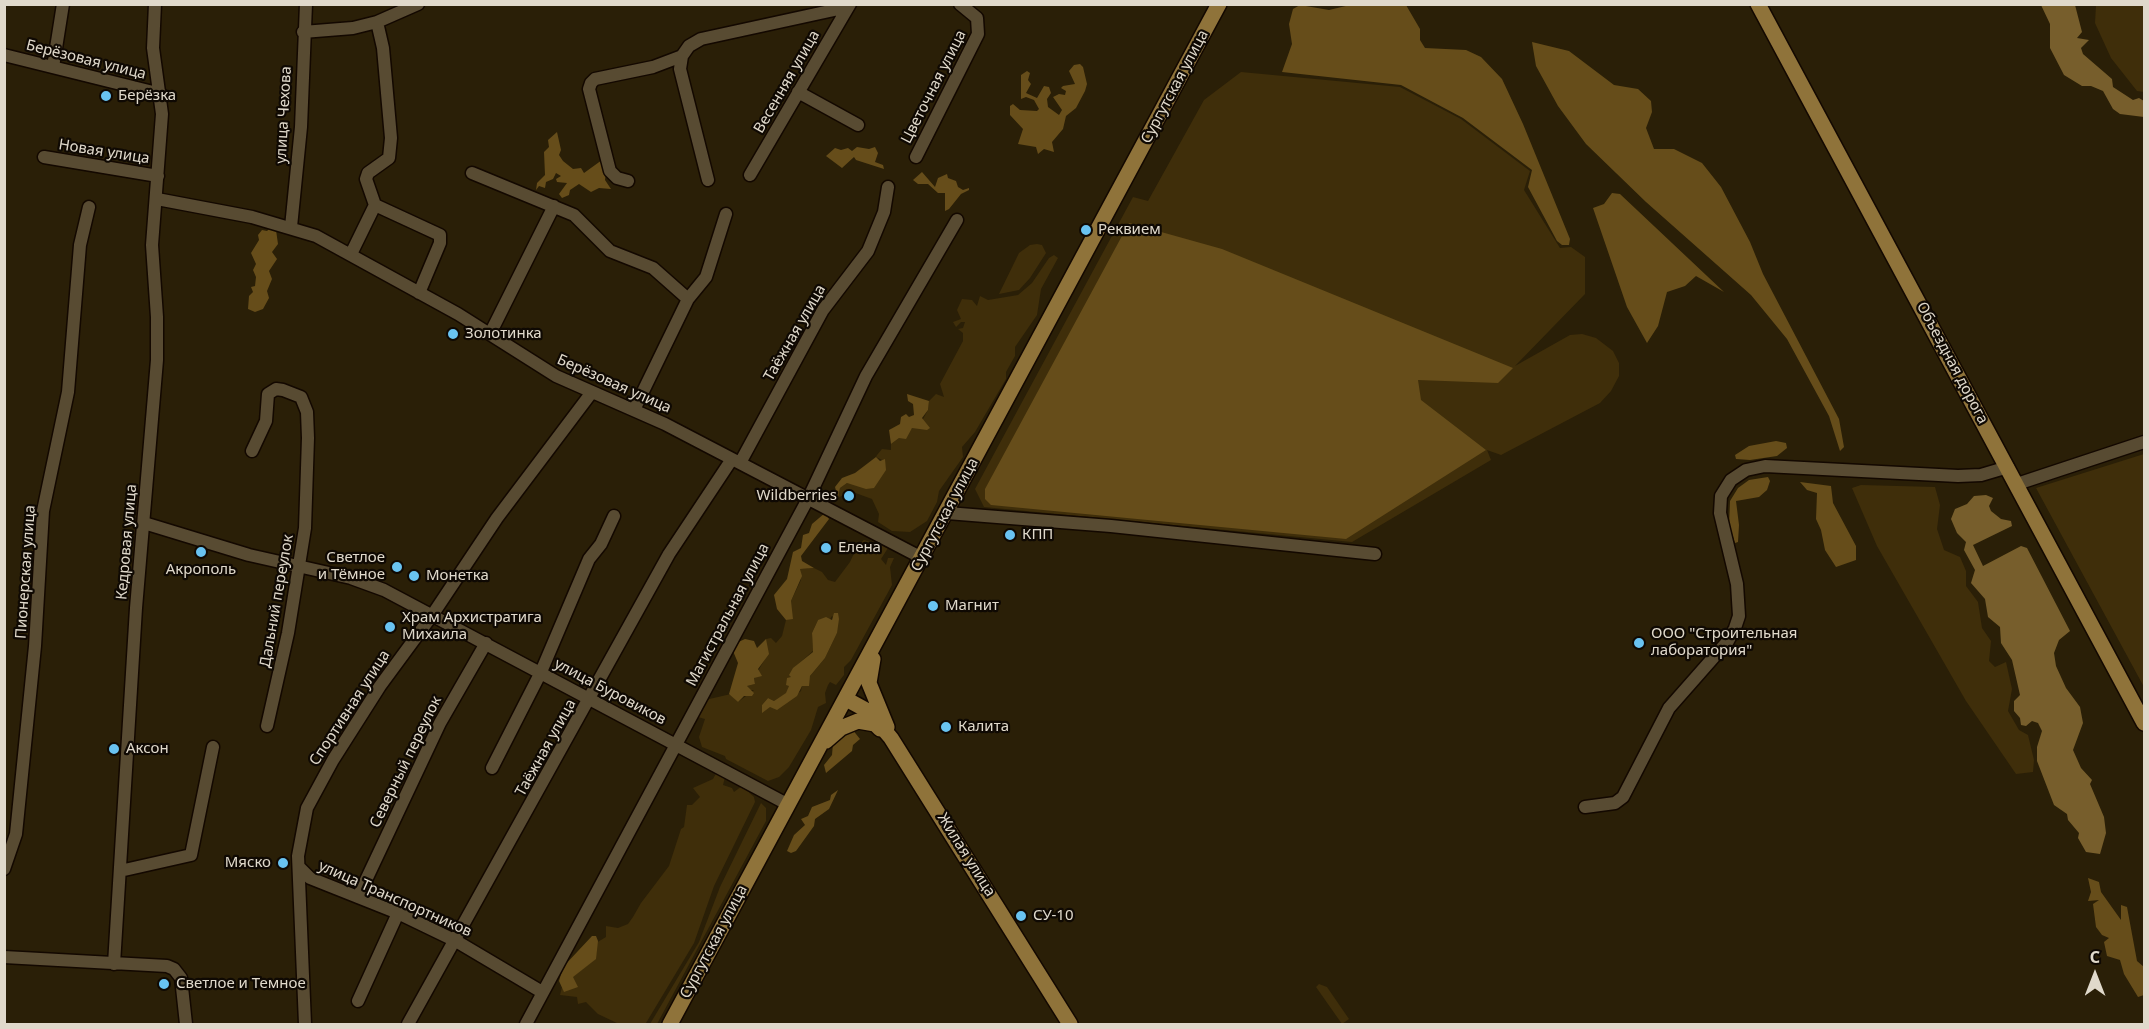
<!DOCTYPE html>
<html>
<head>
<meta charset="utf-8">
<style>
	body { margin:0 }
	#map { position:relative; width:2149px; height:1029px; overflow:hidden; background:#2a1f07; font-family:"Noto Sans",sans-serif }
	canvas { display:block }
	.frame { position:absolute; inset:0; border:6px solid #e0d9cb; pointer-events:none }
	.north { position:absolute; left:2065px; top:945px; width:60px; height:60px; -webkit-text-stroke:4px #0f0903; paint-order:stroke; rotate:0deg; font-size:16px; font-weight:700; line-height:24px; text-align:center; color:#e0d9cb }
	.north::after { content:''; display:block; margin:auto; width:21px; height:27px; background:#e0d9cb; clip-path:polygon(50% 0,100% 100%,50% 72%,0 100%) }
</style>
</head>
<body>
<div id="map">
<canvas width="2149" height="1029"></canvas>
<div class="frame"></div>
<div class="north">С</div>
</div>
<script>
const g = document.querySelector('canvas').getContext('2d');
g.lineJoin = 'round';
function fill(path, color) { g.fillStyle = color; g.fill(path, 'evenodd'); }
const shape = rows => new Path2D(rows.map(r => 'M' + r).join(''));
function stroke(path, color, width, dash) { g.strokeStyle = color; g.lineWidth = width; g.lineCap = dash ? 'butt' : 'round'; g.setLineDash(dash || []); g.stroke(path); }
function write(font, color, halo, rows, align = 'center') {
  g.font = font + ' "Noto Sans",sans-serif'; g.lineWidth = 4.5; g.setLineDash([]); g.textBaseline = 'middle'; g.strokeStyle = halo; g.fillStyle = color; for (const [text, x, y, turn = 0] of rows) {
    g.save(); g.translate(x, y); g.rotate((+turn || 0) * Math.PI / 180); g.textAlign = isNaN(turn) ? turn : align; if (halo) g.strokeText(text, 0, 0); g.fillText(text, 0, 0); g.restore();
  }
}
const green = shape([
	[2096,5,2144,5,2144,92,2137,91,2111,58,2095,23],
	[1241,72,1400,87,1461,119,1530,171,1524,190,1560,248,1571,247,1585,257,1585,294,1515,366,1570,335,1582,334,1596,338,1613,351,1619,363,1619,376,1611,391,1600,403,1501,455,1487,450,1491,460,1352,542,984,507,975,489,1133,197,1148,201,1204,100],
	[1037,244,1042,245,1046,253,1030,278,1019,290,999,294,1019,253,1030,245],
	[1054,255,1058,258,1041,289,1037,315,1015,347,1015,356,1006,372,1006,379,975,432,962,447,963,457,939,491,937,502,927,521,910,532,892,531,878,522,879,514,872,499,850,491,838,498,840,488,847,483,875,485,882,460,876,457,877,455,882,449,891,450,891,444,912,428,918,428,928,410,929,401,936,394,944,397,940,384,963,341,963,333,958,329,963,328,965,322,961,322,956,327,953,322,961,319,957,310,962,299,972,300,977,306,980,296,988,300,1018,295,1032,283,1049,258],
	[2144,454,2144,687,2036,488],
	[1861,485,1935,487,1940,505,1937,529,1944,550,1960,557,1966,571,1966,586,1978,602,1982,628,1991,641,1989,661,1995,667,2006,662,2012,689,2008,711,2019,730,2028,735,2034,760,2033,772,2016,774,1966,701,1877,546,1852,488],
	[864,540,870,542,867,545,873,546,873,543,876,546,882,545,888,548,881,559,886,565,888,558,894,558,890,567,892,585,851,660,844,667,844,675,836,685,830,682,828,685,825,693,826,703,818,707,811,730,789,767,779,777,768,781,726,759,725,756,702,747,699,737,705,719,698,717,705,700,731,694,738,702,754,690,748,690,747,686,755,684,754,678,765,659,766,639,771,638,776,643,782,636,786,620,790,618,791,601,801,580,800,569,814,568,822,572,828,580,835,582,850,562,858,545],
	[832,616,837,622,837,633,825,658,802,686,801,691,780,707,770,706,763,711,762,705,768,698,774,701,787,693,796,666,813,651,812,633,818,620,829,621],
	[718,770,725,777,723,785,732,788,734,792,742,786,754,797,755,802,714,886,694,943,646,1023,619,1024,598,1014,586,1002,578,1004,577,997,560,995,562,987,567,990,574,983,572,977,594,960,596,943,606,937,606,926,618,928,628,924,633,917,641,903,669,866,681,829,684,827,687,805,692,805,700,797,693,788,713,779],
	[761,803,766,808,766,821,657,1024,650,1024,699,942,720,887],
	[1319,984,1327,987,1349,1019,1342,1024,1316,987]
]);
const forest = shape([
	[1300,5,1329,10,1350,5,1406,5,1420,29,1420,40,1425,48,1466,50,1481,57,1502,79,1523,124,1570,239,1569,245,1562,245,1557,241,1528,187,1532,170,1463,118,1401,85,1282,72,1292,44,1289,24,1293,9],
	[1532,42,1569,51,1614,85,1638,89,1651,101,1652,112,1646,128,1654,149,1674,149,1702,163,1721,187,1750,242,1763,274,1839,419,1844,447,1840,451,1829,416,1787,339,1751,295,1646,202,1586,144,1558,106,1536,66],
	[1080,64,1083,67,1087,84,1085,91,1076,108,1066,116,1063,129,1052,142,1054,152,1044,149,1038,154,1036,147,1018,144,1023,129,1010,115,1010,106,1013,104,1020,110,1037,111,1039,109,1034,100,1026,97,1021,99,1021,75,1027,71,1030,73,1028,80,1031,84,1026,93,1037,98,1044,86,1049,87,1051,93,1047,99,1048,107,1059,115,1062,110,1053,97,1059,94,1065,95,1066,91,1061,88,1063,86,1075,84,1069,71,1074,65],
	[557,132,561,150,559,155,563,161,573,169,581,168,584,173,602,160,606,172,605,180,611,189,599,188,591,192,579,184,570,190,569,195,562,198,559,194,567,183,557,182,556,179,561,176,556,173,553,179,546,182,545,188,539,186,536,190,537,183,545,175,544,152,549,147,548,140],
	[857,147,869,149,875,147,878,153,875,162,883,165,884,169,856,160,854,157,842,168,826,156,835,148,841,150,848,148,852,151],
	[922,172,935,187,938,178,947,174,948,178,956,181,958,187,963,190,969,188,969,190,961,194,949,209,945,211,945,193,938,193,928,184,918,184,913,180],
	[1612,193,1620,194,1724,292,1696,276,1685,286,1667,292,1658,326,1647,343,1627,307,1593,208,1604,204],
	[1129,223,1222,249,1513,368,1498,383,1418,380,1421,400,1486,450,1346,539,991,505,985,499,985,489],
	[270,228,276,230,278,244,272,252,277,259,269,271,272,279,267,291,269,298,263,309,255,312,248,309,249,296,253,292,251,287,255,286,256,277,253,270,256,264,251,253,259,240,258,235,262,230,267,231],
	[907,394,929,401,928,410,922,418,930,428,927,430,912,428,906,439,899,438,891,444,889,430,900,424,901,417,906,414,909,417,914,415,913,404,908,401],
	[1776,441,1786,443,1787,448,1777,456,1750,460,1736,459,1735,455,1749,446],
	[876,457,880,461,885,459,886,470,874,488,866,489,847,483,840,488,838,498,835,487,842,478,855,473],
	[1768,477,1770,481,1767,490,1759,497,1736,501,1739,525,1738,542,1735,543,1729,525,1730,501,1738,488,1749,480],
	[1800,482,1831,486,1833,503,1856,546,1856,560,1836,567,1825,550,1821,530,1816,519,1817,493,1807,490],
	[825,513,829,519,801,556,802,561,814,568,800,569,802,576,791,601,793,619,786,620,777,609,774,595,787,579,793,552,801,548,803,535,809,533,812,524],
	[834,613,838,613,839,619,837,633,825,658,810,676,809,686,802,686,797,696,777,710,770,707,762,713,762,705,768,698,774,701,786,693,789,686,786,685,787,678,791,677,789,675,793,668,813,652,812,633,818,620,826,617,832,620],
	[745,639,754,641,757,648,766,639,769,654,758,669,762,676,754,678,755,684,747,686,754,693,752,696,744,696,738,702,729,694,738,663,733,651,734,644],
	[852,729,860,739,853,745,852,751,826,773,824,765,832,755,833,743,840,740,839,736],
	[838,790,829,809,815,819,814,826,796,851,791,853,787,851,794,835,805,825,801,819,808,816,812,807,830,800,831,795],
	[2088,878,2099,882,2101,892,2121,920,2121,905,2127,907,2137,961,2144,967,2144,995,2138,997,2124,974,2120,960,2107,956,2104,942,2109,938,2102,935,2096,927,2093,904,2099,900,2088,901,2091,892],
	[592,936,596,936,598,941,596,959,573,977,578,987,564,992,559,981,563,967]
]);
const water = shape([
	[2041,5,2075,5,2082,32,2077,38,2089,40,2081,48,2083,54,2112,79,2113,87,2133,100,2139,98,2144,101,2144,117,2120,114,2113,109,2103,91,2091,86,2082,86,2064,75,2050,48,2050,24],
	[1986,495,1993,498,1989,506,1991,511,2001,519,2011,521,2012,526,1973,545,1983,566,2021,546,2027,548,2070,631,2059,640,2054,653,2056,666,2066,688,2080,707,2083,723,2073,750,2081,768,2092,780,2090,784,2104,817,2106,833,2100,854,2086,852,2078,838,2079,833,2068,820,2067,814,2054,805,2037,761,2037,747,2042,731,2038,723,2032,721,2026,726,2021,725,2020,718,2014,711,2014,701,2020,695,2012,660,2001,643,2000,627,1988,617,1985,599,1971,583,1975,570,1964,550,1966,542,1957,533,1951,519,1955,509,1967,504,1974,496]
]);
const minor = shape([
	[303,32,353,28,377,22,418,4],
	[4,55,161,94],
	[682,56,689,46,701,39,848,7],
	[682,56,680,69,708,180],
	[53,67,63,4],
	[798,92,858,125],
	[44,157,158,176],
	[916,157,978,34,977,18,960,4],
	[472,173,574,215,610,251,653,268,688,299],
	[750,175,850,4],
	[628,181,617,178,610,171,589,89,591,83,595,79,653,67,682,56],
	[157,199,252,217,316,236,458,314,556,376,665,424,922,558],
	[375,205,366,179,368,173,389,158,391,138,383,48,377,22],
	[291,227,301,127,306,4],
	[351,254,375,205,440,235,440,243,419,293],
	[490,334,554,206],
	[634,410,688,299,706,277,726,214],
	[252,451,266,421,268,394,276,389,283,390,301,397,307,412,308,438,305,528,288,633,267,726],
	[740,463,823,310,868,251,884,212,888,187],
	[2017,484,2144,442],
	[947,513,1111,526,1375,554],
	[144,523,249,555,351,578,384,590,787,804],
	[492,768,541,672,589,559,601,544,614,516],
	[1585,807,1615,803,1623,797,1669,708,1728,641,1735,628,1739,616,1737,584,1720,513,1721,496,1731,480,1746,470,1765,466,1958,476,1981,475,2008,467],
	[299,867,310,878,398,913,456,941,542,992],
	[4,869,16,834,35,646,43,511,68,392,80,245,89,207],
	[120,871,191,855,213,747],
	[358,897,440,723,486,643],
	[4,957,167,966,174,969,181,978,186,1024],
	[114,964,136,608,157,360,157,317,152,245,162,114,153,48,155,4],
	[358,1001,398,913],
	[305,1024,298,856,307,808,333,760,380,686,433,614,497,518,592,392],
	[408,1024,669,554,732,459],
	[526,1024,809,497,866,376,957,220]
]);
const major = shape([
	[1758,4,2144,723],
	[873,659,869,683,887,727],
	[846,699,868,711,891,738,1070,1024],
	[826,741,841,728,858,721,875,724,880,729],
	[670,1024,1219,4]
]);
const markers = [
	[106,96,6,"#69c3f1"],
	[1086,230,6,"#69c3f1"],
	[453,334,6,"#69c3f1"],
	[849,496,6,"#69c3f1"],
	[1010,535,6,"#69c3f1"],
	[826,548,6,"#69c3f1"],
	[201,552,6,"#69c3f1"],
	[397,567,6,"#69c3f1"],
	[414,576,6,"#69c3f1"],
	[933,606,6,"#69c3f1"],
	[390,627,6,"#69c3f1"],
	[1639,643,6,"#69c3f1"],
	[946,727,6,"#69c3f1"],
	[114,749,6,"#69c3f1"],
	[283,863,6,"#69c3f1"],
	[1021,916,6,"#69c3f1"],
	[164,984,6,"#69c3f1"]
];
const streetNames = [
	["Берёзовая улица",86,60,14],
	["Весенняя улица",787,82,-60],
	["Цветочная улица",934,87,-63],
	["Сургутская улица",1175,87,-62],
	["улица Чехова",284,115,-87],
	["Новая улица",104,152,9],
	["Таёжная улица",795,333,-60],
	["Объездная дорога",1952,363,62],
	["Берёзовая улица",614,384,24],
	["Сургутская улица",945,515,-62],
	["Кедровая улица",127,542,-85],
	["Пионерская улица",26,572,-86],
	["Дальний переулок",277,601,-80],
	["Магистральная улица",728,615,-62],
	["улица Буровиков",610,692,28],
	["Спортивная улица",350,708,-57],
	["Таёжная улица",546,748,-61],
	["Северный переулок",406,762,-64],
	["Жилая улица",966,855,58],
	["улица Транспортников",395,899,24],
	["Сургутская улица",714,942,-62]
];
const poiNames = [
	["Берёзка",118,96],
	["Реквием",1098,230],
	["Золотинка",465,334],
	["Wildberries",837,496,"right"],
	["КПП",1022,535],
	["Елена",838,548],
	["Светлое",385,558,"right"],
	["и Тёмное",385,575,"right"],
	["Акрополь",201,570,"center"],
	["Монетка",426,576],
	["Магнит",945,606],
	["Храм Архистратига",402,618],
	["Михаила",402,635],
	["ООО \"Строительная",1651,634],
	["лаборатория\"",1651,651],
	["Калита",958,727],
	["Аксон",126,749],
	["Мяско",271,863,"right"],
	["СУ-10",1033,916],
	["Светлое и Темное",176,984]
];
fill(green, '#3f2e0a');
fill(forest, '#664d1a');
fill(water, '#775e2c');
stroke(minor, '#130800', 15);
stroke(major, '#130800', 18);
stroke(minor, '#584b32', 12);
stroke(major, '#8f733a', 15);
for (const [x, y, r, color] of markers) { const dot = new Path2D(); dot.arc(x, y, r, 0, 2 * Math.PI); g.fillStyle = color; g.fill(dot); stroke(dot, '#0f0903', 2); }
write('15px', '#e0d9cb', '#0f0903', streetNames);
write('15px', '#e0d9cb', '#0f0903', poiNames, 'left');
</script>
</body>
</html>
